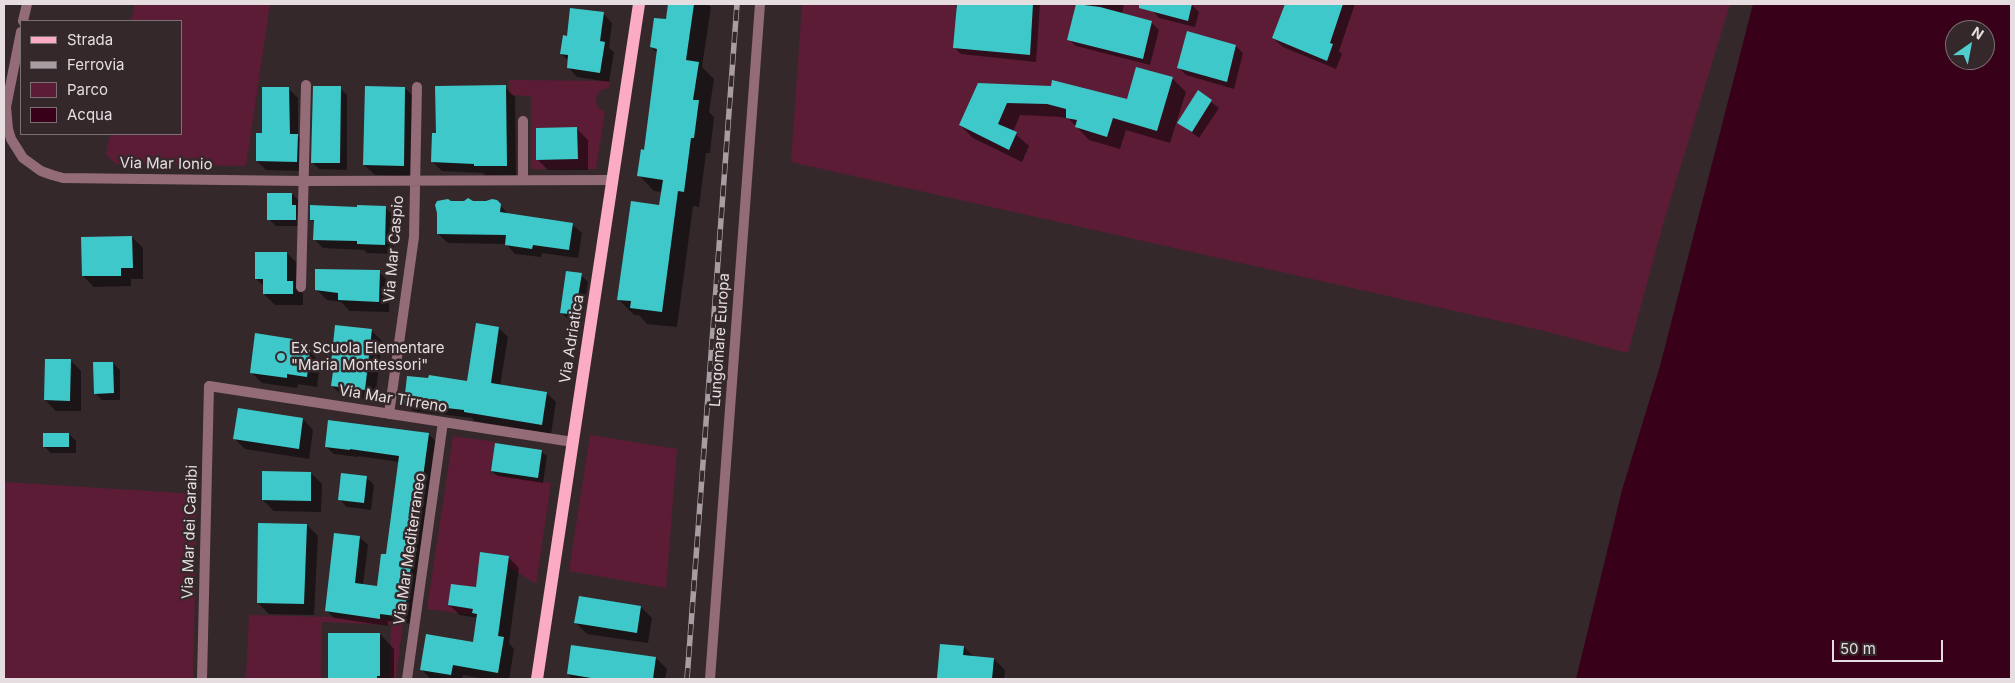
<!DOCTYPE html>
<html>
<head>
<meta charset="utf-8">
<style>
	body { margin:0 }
	#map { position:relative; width:2015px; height:683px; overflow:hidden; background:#34282b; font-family:Inter,sans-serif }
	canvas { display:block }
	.frame { position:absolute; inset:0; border:5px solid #e5dddf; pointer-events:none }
	.legend { position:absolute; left:20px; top:20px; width:162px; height:115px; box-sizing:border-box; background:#34282b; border:1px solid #7b7073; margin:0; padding:6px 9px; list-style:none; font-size:15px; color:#e5dddf }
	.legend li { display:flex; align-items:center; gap:10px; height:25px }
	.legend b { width:25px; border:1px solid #7b7073 }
	.north { position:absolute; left:1945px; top:20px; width:50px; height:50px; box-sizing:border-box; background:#34282b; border:1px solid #7b7073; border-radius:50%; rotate:33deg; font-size:14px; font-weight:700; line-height:20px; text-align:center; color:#e5dddf }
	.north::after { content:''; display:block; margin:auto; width:18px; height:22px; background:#52cdce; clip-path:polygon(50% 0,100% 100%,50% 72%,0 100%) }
	.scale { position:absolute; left:1832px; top:640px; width:111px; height:22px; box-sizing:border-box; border:2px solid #e5dddf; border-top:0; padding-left:6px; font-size:15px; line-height:18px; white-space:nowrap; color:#e5dddf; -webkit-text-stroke:4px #34282b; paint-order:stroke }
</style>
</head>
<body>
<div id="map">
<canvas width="2015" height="683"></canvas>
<div class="frame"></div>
<ul class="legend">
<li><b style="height:6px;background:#fbacc4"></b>Strada</li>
<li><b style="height:6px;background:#a89ea1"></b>Ferrovia</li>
<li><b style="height:14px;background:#5d1c36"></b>Parco</li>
<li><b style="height:14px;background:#39001a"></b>Acqua</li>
</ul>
<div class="north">N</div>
<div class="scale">50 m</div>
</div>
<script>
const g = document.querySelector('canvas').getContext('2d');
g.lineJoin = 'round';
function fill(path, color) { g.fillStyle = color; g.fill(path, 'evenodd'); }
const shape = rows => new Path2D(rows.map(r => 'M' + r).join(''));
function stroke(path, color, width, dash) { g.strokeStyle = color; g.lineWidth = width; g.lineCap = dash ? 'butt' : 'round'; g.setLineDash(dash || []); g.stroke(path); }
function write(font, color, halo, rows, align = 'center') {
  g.font = font + ' Inter,sans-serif'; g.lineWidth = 5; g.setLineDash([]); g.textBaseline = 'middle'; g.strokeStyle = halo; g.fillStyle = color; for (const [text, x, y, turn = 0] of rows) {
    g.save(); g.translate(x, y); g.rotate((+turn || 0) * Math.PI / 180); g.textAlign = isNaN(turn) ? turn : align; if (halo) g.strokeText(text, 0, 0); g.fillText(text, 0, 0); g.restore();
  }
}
const green = shape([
	[135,4,270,4,246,166,116,164,106,154,110,134,181,134,181,21,131,21],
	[802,4,1730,4,1664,221,1628,353,1544,331,791,162],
	[509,80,610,81,609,88,601,90,596,97,597,107,605,112,596,169,531,169,531,96,509,95],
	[577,127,578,159,536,160,536,128],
	[590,435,677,449,666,588,569,571],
	[453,436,495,442,490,474,551,483,536,584,508,566,509,556,481,552,472,615,427,609],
	[4,482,197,494,193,679,4,679],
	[249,615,376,618,403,621,396,679,390,679,391,625,322,622,321,679,246,679]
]);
const water = shape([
	[1753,4,2011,4,2011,679,1576,679,1622,490,1660,366],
	[1955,30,1985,30,1985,60,1955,60]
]);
const shadow = shape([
	[669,4,707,4,711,7,702,67,714,79,709,112,714,117,710,153,706,153,699,207,693,206,677,327,647,324,639,315,634,315,618,299,660,206,662,192,654,191,639,175,645,151,658,54,651,47,667,21],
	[955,4,1040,4,1036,62,961,54,954,47,957,9],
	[1077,4,1124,4,1122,14,1152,23,1159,30,1150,65,1076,46,1068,39],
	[1154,4,1192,5,1199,12,1195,27,1159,18,1152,10],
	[1287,4,1317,4,1324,6,1325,4,1355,4,1339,51,1342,54,1336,69,1283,47,1273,38],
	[603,13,612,23,609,48,614,52,609,82,577,77,568,67,569,61,561,54,568,37],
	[1236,46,1243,53,1234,89,1186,75,1179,68],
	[1137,68,1173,79,1186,92,1170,143,1126,130,1120,149,1089,140,1069,119,1061,117,1020,115,1013,132,1029,146,1022,162,973,138,960,125,979,84,1127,101],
	[505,87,515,97,516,176,486,176,483,173,442,171,432,161,437,135],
	[340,88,347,95,347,170,319,169,312,162],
	[405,88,416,99,414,177,375,175,364,165],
	[289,89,298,98,298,136,307,145,306,171,266,170,257,161,264,135],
	[1198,92,1219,108,1199,138,1179,123],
	[577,129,588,140,588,170,548,170,537,159],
	[292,194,299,201,302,226,276,226,269,219],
	[472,202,500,205,509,215,572,224,582,233,578,258,542,253,541,257,515,254,506,244,448,243,438,234,451,203],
	[385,207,394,216,394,254,367,253,364,250,323,248,314,239,315,223,311,219],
	[132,237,143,248,143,279,131,279,131,286,94,287,83,276],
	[287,253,298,264,298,288,303,294,303,305,275,305,264,294,264,286,256,279],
	[379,272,390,283,389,312,350,311,341,302,327,300,316,289],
	[581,275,588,282,582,321,568,319,561,312],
	[499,328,508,337,500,386,547,393,556,402,551,434,474,421,472,418,414,411,405,402,468,382],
	[371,330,382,341,375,400,343,396,332,386,335,366,332,363],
	[292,340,303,351,310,352,320,362,317,387,298,384,297,388,262,383,251,372],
	[70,360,81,371,81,411,56,411,45,400],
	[113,363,120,370,120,400,102,400,95,393],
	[303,419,313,430,309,459,245,449,234,438],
	[69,434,76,441,76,453,51,453,44,446],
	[428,434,436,441,411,624,388,621,388,626,334,618,327,611,335,534,360,538,368,545,363,585,378,587,387,556,399,462,358,456,358,457,334,454,326,447],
	[541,451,547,456,543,483,498,476,492,471],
	[311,473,322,484,321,512,274,511,263,500],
	[367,478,374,485,371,510,347,507,339,499],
	[307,525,318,536,314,615,269,614,258,603],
	[509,558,519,568,509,643,514,649,509,679,487,679,463,675,462,679,431,679,422,670,474,643,478,618,460,615,449,605,477,588],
	[641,607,652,618,648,643,587,634,576,623],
	[329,634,380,634,394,649,394,679,329,679],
	[941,645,964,647,974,657,994,659,1005,670,1004,679,940,679],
	[656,658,667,669,665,679,573,679,568,674]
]);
const building = shape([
	[668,4,694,4,686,60,699,62,693,100,699,100,694,138,691,138,684,192,678,191,662,312,630,308,631,301,617,300,631,201,659,205,663,180,637,176,641,149,644,150,657,49,650,47,654,18,666,19],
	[957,4,1033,4,1030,55,953,48],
	[1076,4,1100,7,1152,21,1143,59,1067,40],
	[1139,4,1192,4,1188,21,1139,8],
	[1285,4,1343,4,1330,43,1333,44,1327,61,1272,38],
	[570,8,604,12,600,41,605,42,600,73,567,68,568,55,560,54,563,35,567,36],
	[1187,31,1236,45,1227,82,1177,68],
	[1136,67,1173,77,1157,131,1113,118,1107,137,1075,127,1077,120,1066,118,1066,109,1047,104,1007,103,998,124,1017,132,1009,150,959,125,978,83,1051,86,1052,80,1127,99],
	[506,85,507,166,474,166,474,164,431,162,432,133,436,133,435,86],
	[313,86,341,86,340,163,311,163],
	[365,86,405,87,404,166,363,165],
	[262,87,289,87,290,134,298,134,297,162,256,161,256,133,262,133],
	[1198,90,1212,100,1192,132,1177,123],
	[577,127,578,159,536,160,536,128],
	[267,193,292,193,292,205,296,205,296,220,267,220],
	[468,198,473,201,486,201,492,199,497,200,501,204,500,212,573,223,569,250,533,245,532,249,505,245,506,235,437,234,437,213,435,205,437,201,448,199,451,201,464,201],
	[310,205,357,207,357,205,386,206,385,245,357,244,357,241,313,240,314,220,310,220],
	[132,236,133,268,121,268,121,276,82,276,81,237],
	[255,252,287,252,287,281,293,281,293,294,263,294,263,279,255,279],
	[315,269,380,270,379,302,338,300,338,293,315,290],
	[566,271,582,273,575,315,560,313],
	[476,323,499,327,491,383,547,392,542,425,464,412,464,410,404,403,407,376,428,378,429,375,467,381],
	[335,325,372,329,365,390,331,386,334,364,331,364],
	[255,333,293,339,293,350,310,350,307,377,287,374,287,378,250,373],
	[45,359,71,359,70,401,44,400],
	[93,362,113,362,114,393,94,394],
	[238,408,303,418,299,449,233,439],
	[328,420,429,433,404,617,380,614,380,619,325,611,334,533,360,536,355,583,377,586,381,554,386,554,399,456,350,449,350,450,325,447],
	[43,433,69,433,69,447,43,447],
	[495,443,542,450,538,478,491,471],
	[262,471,311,472,311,501,262,500],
	[341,473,367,476,364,503,338,500],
	[258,523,307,524,304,604,257,603],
	[480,552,509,556,498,636,504,637,498,673,453,665,451,675,420,670,426,634,473,642,477,614,472,613,473,609,448,605,451,584,476,587],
	[579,596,641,606,637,633,574,623],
	[328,633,380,633,380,676,377,676,377,679,328,679],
	[940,644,964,646,963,655,994,658,992,679,937,678],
	[571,645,656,657,653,679,597,679,567,674]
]);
const minor = shape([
	[23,21,27,4],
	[21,32,6,107,8,129,11,139,23,158,41,171,52,175,63,178,304,181,613,180],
	[523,180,523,121],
	[301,287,306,85],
	[389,414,414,237,417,87],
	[202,679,209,386,573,442],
	[407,679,443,422],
	[710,679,760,4]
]);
const primary = shape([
	[537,679,639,4]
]);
const rail = shape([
	[687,679,737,4]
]);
const markers = [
	[281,357,5,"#52cdce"]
];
const streetNames = [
	["Via Mar Ionio",166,164,1],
	["Via Mar Caspio",394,249,-85],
	["Via Adriatica",572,339,-81],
	["Lungomare Europa",720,340,-86],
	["Via Mar Tirreno",393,399,9],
	["Via Mar dei Caraibi",190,532,-88],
	["Via Mar Mediterraneo",410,549,-82]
];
const poiNames = [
	["Ex Scuola Elementare",291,348],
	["\"Maria Montessori\"",291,365]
];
fill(green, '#5d1c36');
fill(water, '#39001a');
fill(shadow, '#0007');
fill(building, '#3ec8c9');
stroke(minor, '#936c78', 10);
stroke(primary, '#fbacc4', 12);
stroke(rail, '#a89ea1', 5.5);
stroke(rail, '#34282b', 4, [11]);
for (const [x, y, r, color] of markers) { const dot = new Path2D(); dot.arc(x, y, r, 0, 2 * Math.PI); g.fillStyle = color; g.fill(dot); stroke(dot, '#34282b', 2); }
write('15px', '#e5dddf', '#34282b', streetNames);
write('15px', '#e5dddf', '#34282b', poiNames, 'left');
</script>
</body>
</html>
